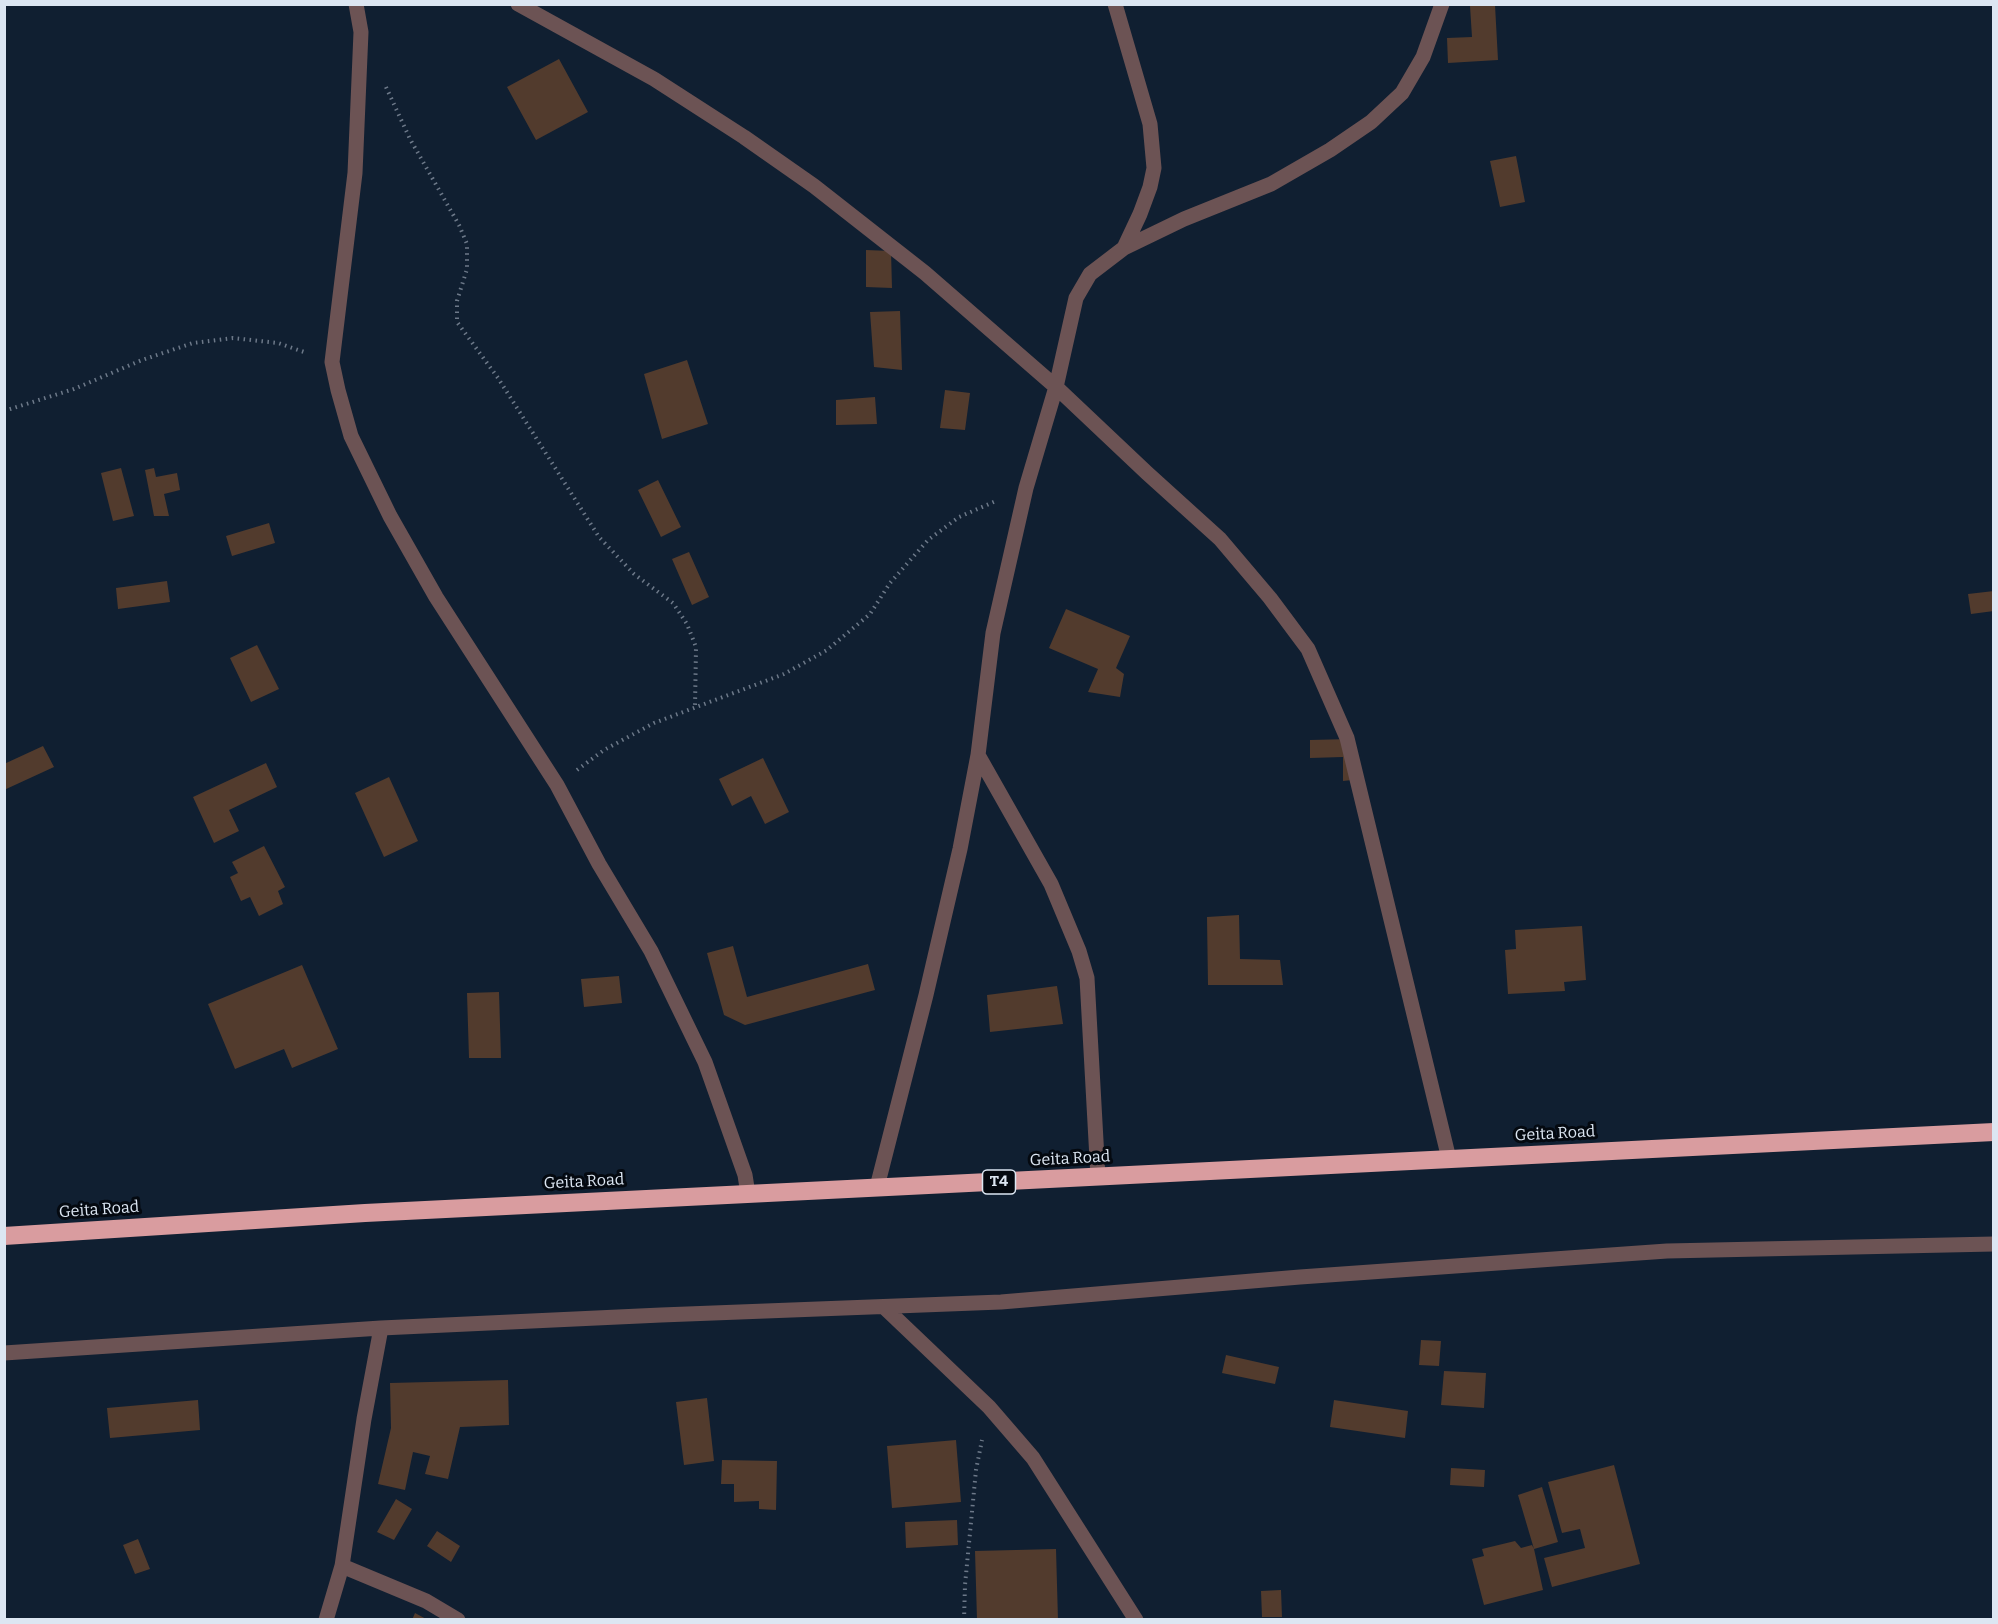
<!DOCTYPE html>
<html>
<head>
<meta charset="utf-8">
<style>
	body { margin:0 }
	#map { position:relative; width:1998px; height:1624px; overflow:hidden; background:#101f31; font-family:Bitter,serif }
	canvas { display:block }
	.frame { position:absolute; inset:0; border:6px solid #dce6f2; pointer-events:none }
</style>
</head>
<body>
<div id="map">
<canvas width="1998" height="1624"></canvas>
<div class="frame"></div>
</div>
<script>
const g = document.querySelector('canvas').getContext('2d');
g.lineJoin = 'round';
function fill(path, color) { g.fillStyle = color; g.fill(path, 'evenodd'); }
const shape = rows => new Path2D(rows.map(r => 'M' + r).join(''));
function stroke(path, color, width, dash) { g.strokeStyle = color; g.lineWidth = width; g.lineCap = dash ? 'butt' : 'round'; g.setLineDash(dash || []); g.stroke(path); }
function write(font, color, halo, rows, align = 'center') {
  g.font = font + ' Bitter,serif'; g.lineWidth = 6; g.setLineDash([]); g.textBaseline = 'middle'; g.strokeStyle = halo; g.fillStyle = color; for (const [text, x, y, turn = 0] of rows) {
    g.save(); g.translate(x, y); g.rotate((+turn || 0) * Math.PI / 180); g.textAlign = isNaN(turn) ? turn : align; if (halo) g.strokeText(text, 0, 0); g.fillText(text, 0, 0); g.restore();
  }
}
const building = shape([
	[1495,5,1498,60,1448,63,1447,38,1472,37,1470,6],
	[559,59,588,112,536,140,507,87],
	[1516,156,1525,202,1500,207,1490,161],
	[866,250,891,251,892,288,866,287],
	[900,311,902,370,874,367,870,312],
	[687,360,708,424,662,439,644,374],
	[945,390,970,393,965,430,940,428],
	[875,397,877,424,836,425,836,400],
	[121,468,134,516,113,521,101,473],
	[154,468,156,477,177,473,180,490,164,494,169,516,154,516,145,470],
	[658,480,681,527,661,537,638,490],
	[269,523,275,543,232,556,226,536],
	[689,552,709,597,692,605,672,559],
	[167,581,170,602,118,609,116,588],
	[1994,591,1994,611,1971,614,1968,594],
	[1066,609,1130,636,1116,668,1124,674,1120,697,1088,692,1098,669,1049,648],
	[257,645,279,689,251,702,230,658],
	[1351,739,1352,780,1343,781,1343,757,1310,758,1310,740],
	[43,746,54,767,4,790,4,764],
	[763,758,789,812,765,824,751,796,732,806,719,779],
	[266,763,277,787,229,810,239,831,214,843,193,797],
	[389,777,418,841,384,857,355,793],
	[264,846,285,887,278,891,283,904,259,916,250,897,241,901,230,877,238,873,232,862],
	[1239,915,1240,959,1280,960,1283,985,1208,985,1207,917],
	[1582,926,1586,980,1564,982,1565,991,1508,994,1505,950,1516,949,1515,930],
	[733,946,747,997,868,964,875,990,745,1025,724,1015,707,953],
	[302,965,338,1049,292,1068,284,1049,235,1069,208,1004],
	[619,976,622,1003,584,1007,581,979],
	[1057,986,1063,1024,990,1032,987,995],
	[499,992,501,1058,469,1058,467,993],
	[1421,1340,1441,1341,1439,1366,1419,1365],
	[1226,1355,1279,1367,1275,1384,1222,1373],
	[1444,1371,1486,1373,1484,1408,1441,1405],
	[508,1380,509,1425,460,1427,448,1479,425,1474,430,1456,413,1452,405,1490,378,1484,391,1428,390,1383],
	[707,1398,714,1461,684,1465,676,1402],
	[198,1400,200,1430,110,1438,107,1408],
	[1334,1400,1408,1411,1405,1438,1330,1427],
	[956,1440,961,1502,892,1508,887,1446],
	[722,1460,777,1461,776,1510,759,1509,759,1501,734,1502,734,1484,721,1484],
	[1614,1465,1640,1564,1552,1587,1544,1558,1585,1548,1580,1529,1562,1533,1548,1482],
	[1451,1468,1485,1470,1484,1487,1450,1485],
	[1542,1487,1558,1542,1534,1549,1543,1590,1484,1605,1472,1559,1484,1556,1482,1549,1515,1541,1521,1548,1532,1545,1534,1549,1518,1495],
	[396,1499,412,1509,394,1540,377,1532],
	[957,1520,958,1545,906,1548,905,1522],
	[437,1531,460,1546,451,1562,427,1546],
	[138,1539,150,1569,135,1574,123,1545],
	[1056,1549,1058,1620,977,1620,975,1551],
	[1281,1590,1282,1617,1262,1617,1261,1591],
	[415,1613,428,1620,412,1620]
]);
const path = shape([
	[386,87,410,139,459,225,467,244,467,269,457,301,457,322,498,378,599,537,634,574,673,603,687,624,696,647,695,707],
	[4,411,74,389,142,360,193,343,233,338,278,343,307,353],
	[577,770,604,750,654,723,784,674,827,650,870,614,890,583,928,540,959,517,996,501],
	[964,1620,965,1585,976,1470,982,1440]
]);
const street = shape([
	[356,4,361,32,355,173,332,362,338,390,351,436,390,516,436,597,557,785,599,864,651,951,705,1062,745,1175,748,1194],
	[518,4,654,79,744,137,814,186,925,273,1056,387,1147,473,1220,539,1270,598,1308,649,1347,738,1449,1159],
	[1115,4,1150,124,1154,168,1150,187,1140,214,1124,248],
	[978,755,1051,884,1079,951,1087,978,1098,1177],
	[877,1187,926,995,960,849,978,755,993,633,1026,488,1056,387,1076,298,1090,274,1124,248,1184,219,1271,184,1330,150,1371,122,1402,93,1423,57,1442,4],
	[884,1307,989,1407,1033,1458,1136,1620],
	[4,1353,381,1328,661,1315,1001,1302,1300,1277,1667,1251,1994,1244],
	[342,1566,426,1601,458,1620],
	[326,1620,342,1566,364,1419,381,1328]
]);
const highway = shape([
	[4,1236,365,1213,1994,1132]
]);
const shields = [
	[999,1182,33]
];
const shieldNames = [
	["T4",999,1182]
];
const streetNames = [
	["Geita Road",1555,1134,-3],
	["Geita Road",1070,1159,-3],
	["Geita Road",584,1182,-3],
	["Geita Road",99,1210,-4]
];
fill(building, '#523b2d');
stroke(path, '#6d7989', 4, [1.5, 4.5]);
stroke(street, '#6c5354', 15);
stroke(highway, '#d99c9f', 18);
for (const [x, y, w] of shields) { const box = new Path2D(); box.roundRect(x - w / 2, y - 12, w, 24, 4.5); g.fillStyle = '#040910'; g.fill(box); stroke(box, '#dce6f2', 1.5); }
write('bold 15px', '#dce6f2', null, shieldNames);
write('16px', '#dce6f2', '#040910', streetNames);
</script>
</body>
</html>
